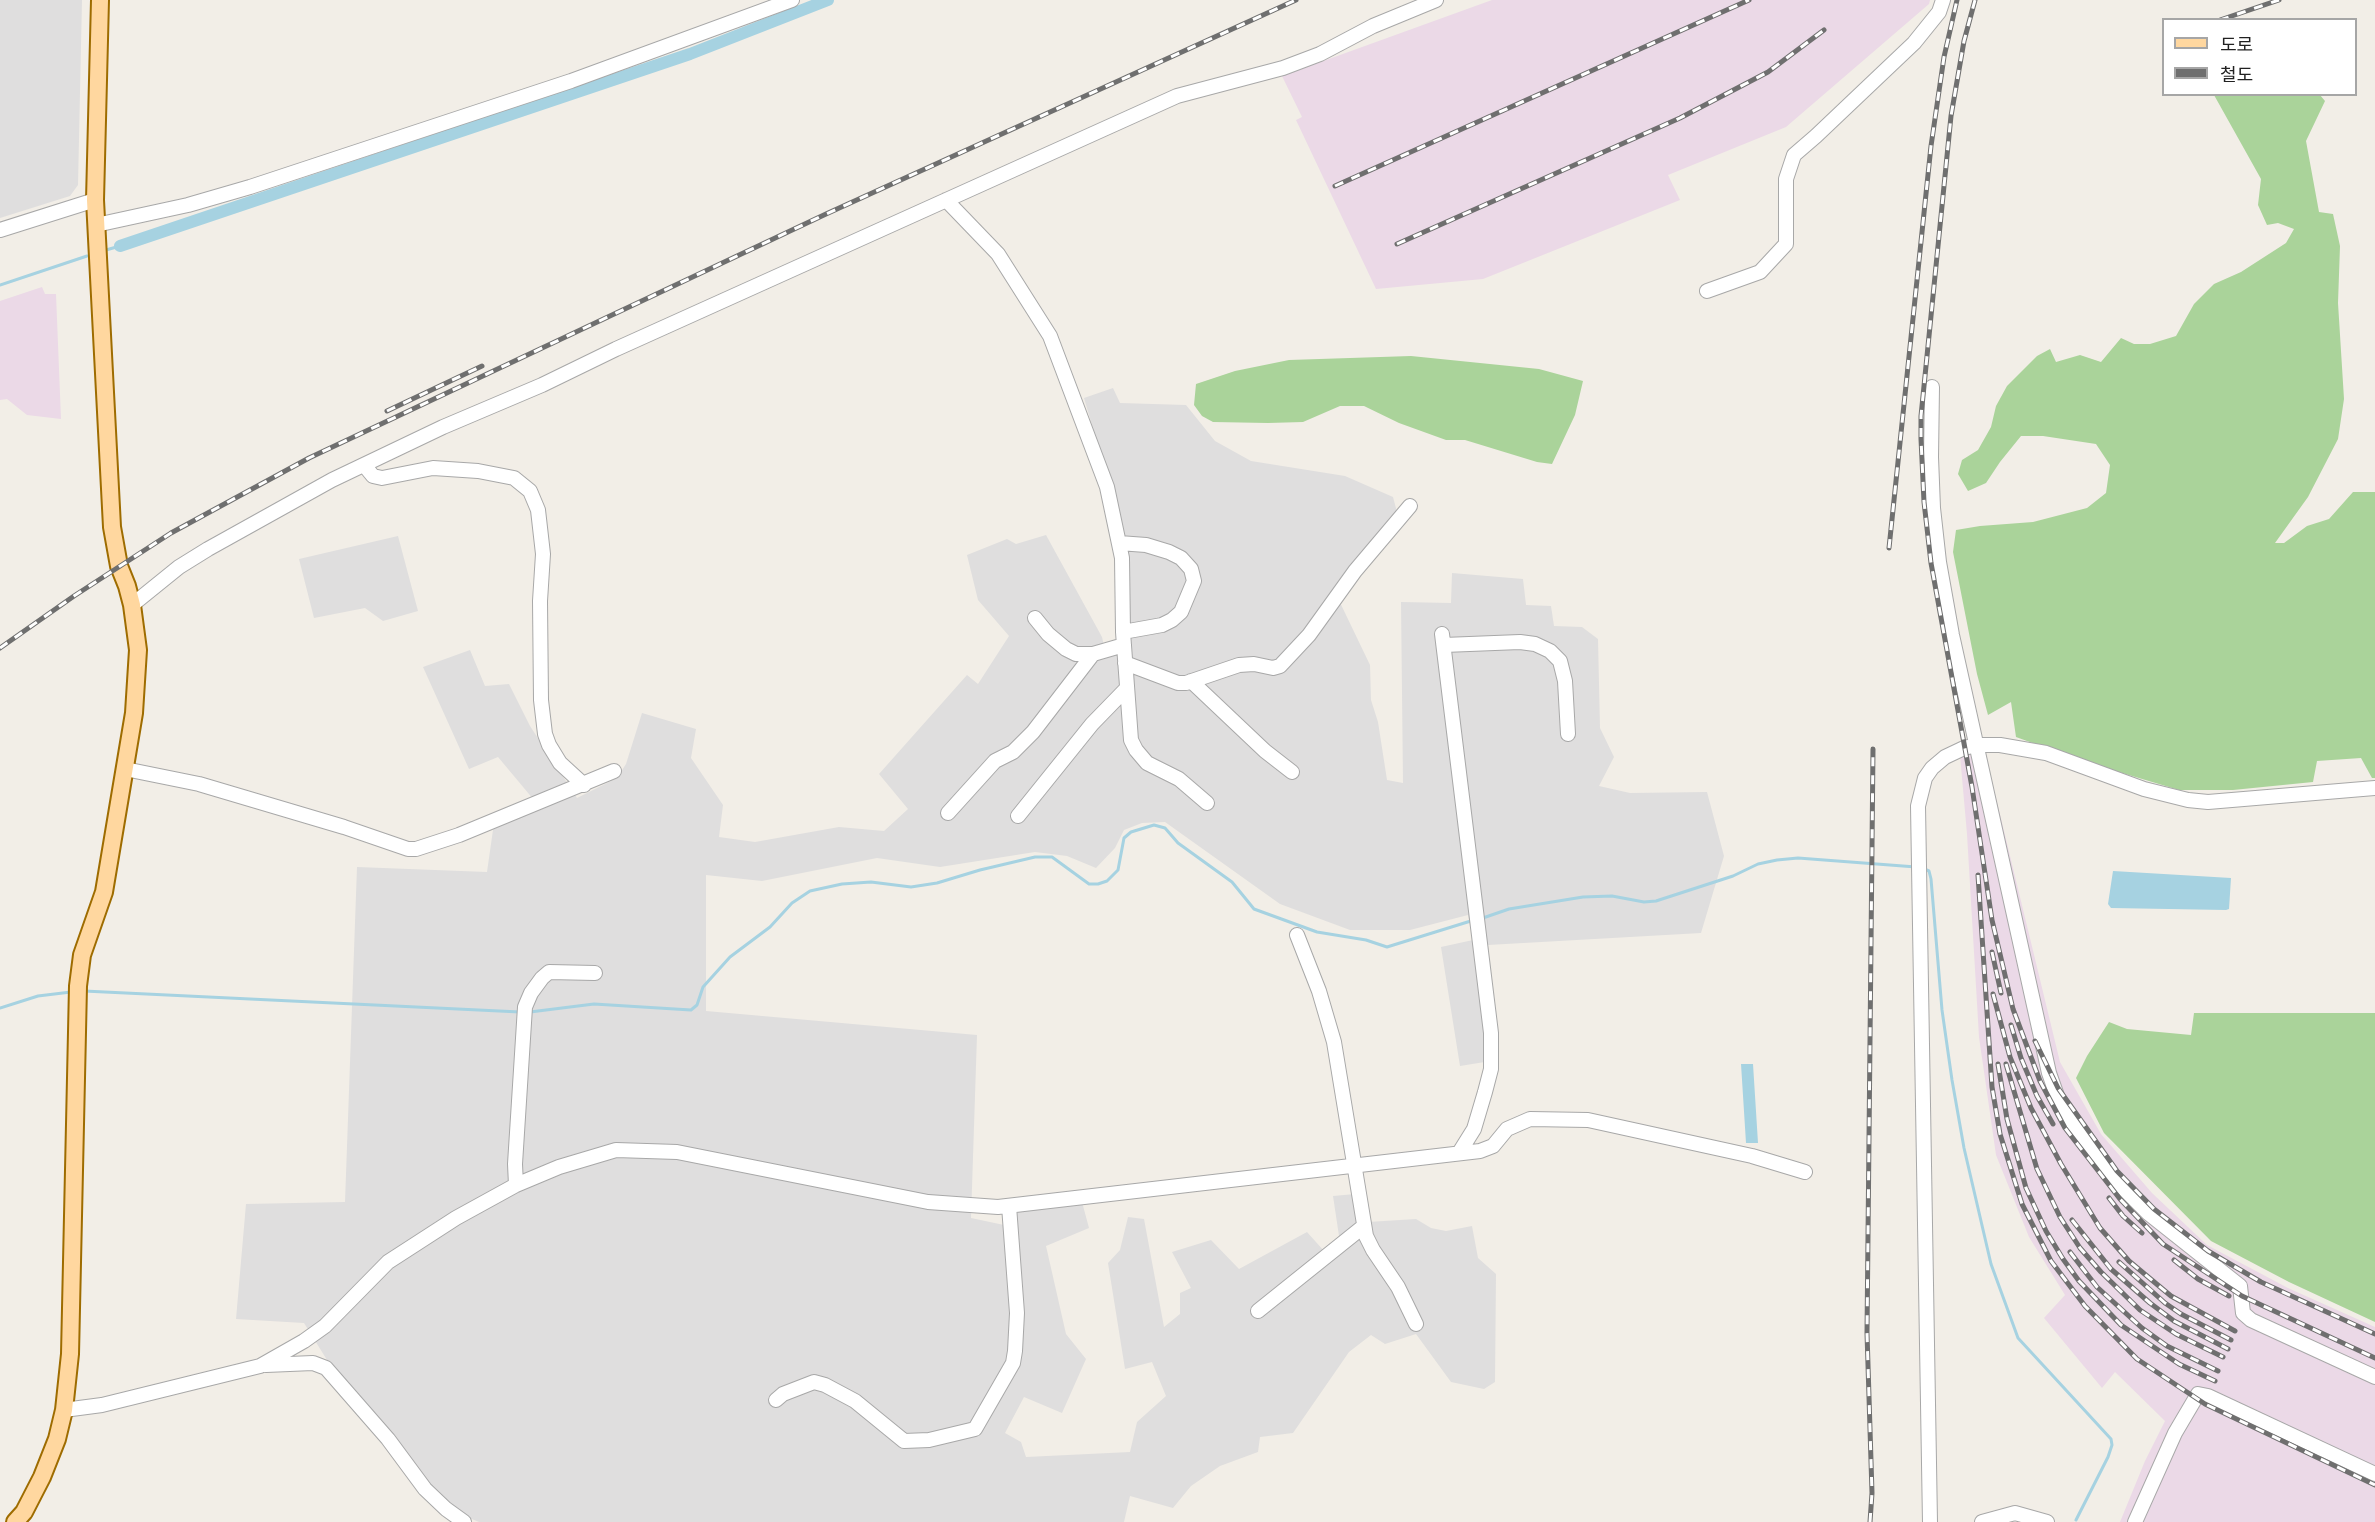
<!DOCTYPE html>
<html>
<head>
<meta charset="utf-8">
<style>
	body { margin:0 }
	#map { position:relative; width:2375px; height:1522px; overflow:hidden; background:#f2eee7; font-family:"Varela Round","Noto Sans KR",sans-serif }
	canvas { display:block }
	.legend { position:absolute; left:2162px; top:18px; width:195px; height:78px; box-sizing:border-box; background:#fff; border:2px solid #a6a6a6; margin:0; padding:8px 10px; list-style:none; font-size:18px; color:#212121 }
	.legend li { display:flex; align-items:center; gap:12px; height:30px }
	.legend b { width:30px; border:2px solid #a6a6a6 }
</style>
</head>
<body>
<div id="map">
<canvas width="2375" height="1522"></canvas>
<ul class="legend">
<li><b style="height:8px;background:#ffd79f"></b>도로</li>
<li><b style="height:8px;background:#6f6f6f"></b>철도</li>
</ul>
</div>
<script>
const g = document.querySelector('canvas').getContext('2d');
g.lineJoin = 'round';
function fill(path, color) { g.fillStyle = color; g.fill(path, 'evenodd'); }
const shape = rows => new Path2D(rows.map(r => 'M' + r).join(''));
function stroke(path, color, width, dash) { g.strokeStyle = color; g.lineWidth = width; g.lineCap = dash ? 'butt' : 'round'; g.setLineDash(dash || []); g.stroke(path); }
const residential = shape([
	[0,0,82,0,78,185,70,196,0,218],
	[1113,388,1120,403,1186,405,1215,441,1251,461,1345,476,1393,497,1398,516,1334,590,1370,665,1371,700,1378,722,1387,780,1403,783,1401,602,1451,603,1452,573,1523,579,1526,605,1551,606,1554,626,1582,627,1598,639,1600,728,1614,757,1599,786,1630,793,1707,792,1724,856,1701,933,1488,945,1497,1060,1460,1066,1441,947,1473,940,1468,915,1410,930,1350,930,1280,904,1165,822,1142,823,1124,830,1115,848,1096,868,1067,856,1035,852,940,867,877,858,762,881,706,875,706,1011,977,1035,971,1218,1004,1225,1014,1211,1082,1202,1089,1228,1046,1246,1066,1334,1086,1359,1062,1413,1024,1397,1005,1433,1021,1442,1026,1457,1130,1452,1137,1422,1166,1396,1152,1362,1125,1369,1108,1263,1120,1250,1128,1217,1144,1219,1164,1327,1180,1314,1180,1293,1191,1288,1172,1252,1211,1240,1239,1269,1307,1232,1324,1251,1339,1236,1333,1196,1366,1193,1368,1222,1416,1219,1431,1228,1446,1231,1472,1226,1478,1258,1496,1274,1495,1382,1484,1389,1451,1382,1416,1334,1385,1344,1371,1335,1349,1352,1293,1433,1260,1437,1258,1452,1220,1466,1191,1486,1173,1508,1130,1496,1124,1522,479,1522,467,1517,431,1486,332,1368,304,1323,236,1319,246,1204,345,1202,357,867,487,872,494,823,539,806,498,757,469,769,423,667,470,650,485,686,509,684,530,726,577,798,617,778,626,764,642,713,696,729,691,758,723,805,719,837,755,842,839,827,884,831,908,809,879,774,967,675,978,684,1009,636,978,600,967,555,1007,539,1016,544,1046,535,1102,637,1106,655,1130,645,1129,551,1084,398],
	[398,536,418,611,383,621,365,608,314,618,299,559]
]);
const industrial = shape([
	[1492,0,1930,0,1929,4,1786,127,1668,175,1680,200,1483,279,1376,289,1296,120,1302,117,1282,76],
	[42,287,45,294,56,294,61,419,27,415,7,399,0,400,0,301],
	[1960,755,1971,755,1988,765,2060,1062,2101,1134,2152,1193,2207,1245,2288,1288,2375,1327,2375,1522,2120,1522,2145,1461,2165,1421,2115,1372,2102,1388,2044,1318,2065,1295,2029,1237,1996,1155,1979,1037,1967,834]
]);
const forest = shape([
	[2214,95,2320,95,2325,101,2306,141,2319,212,2333,214,2340,246,2338,303,2344,399,2338,439,2308,497,2275,543,2284,543,2307,526,2329,519,2353,492,2375,492,2375,778,2372,778,2361,758,2317,761,2313,782,2233,790,2179,790,2082,761,2016,737,2011,702,1988,715,1977,674,1953,552,1956,530,1980,526,2033,522,2087,508,2106,493,2110,465,2096,444,2043,436,2021,436,2000,462,1986,483,1968,491,1958,474,1962,460,1978,450,1991,427,1996,406,2007,386,2037,356,2050,349,2056,362,2080,355,2101,362,2121,338,2134,344,2150,344,2176,336,2194,304,2214,284,2241,272,2286,243,2294,229,2278,223,2267,225,2258,205,2261,179],
	[1411,356,1539,369,1583,381,1575,415,1552,464,1537,462,1465,440,1446,440,1399,423,1364,406,1340,406,1303,422,1268,423,1213,422,1202,416,1194,405,1196,384,1235,371,1289,360],
	[2194,1013,2375,1013,2375,1322,2289,1282,2211,1241,2104,1133,2076,1078,2087,1056,2109,1022,2127,1029,2191,1035]
]);
const water = shape([
	[2113,871,2231,878,2229,909,2226,910,2111,908,2108,904],
	[1741,1064,1753,1064,1758,1143,1746,1143]
]);
const stream = shape([
	[106,250,120,246],
	[0,285,87,256],
	[1922,868,1929,871,1931,879,1942,1010,1952,1080,1964,1148,1991,1264,2018,1338,2111,1439,2112,1445,2108,1457,2076,1520],
	[1480,919,1509,909,1583,897,1612,896,1644,902,1656,901,1733,876,1758,864,1777,860,1798,858,1916,867],
	[84,991,520,1012],
	[0,1008,38,996,71,992],
	[530,1012,594,1004,691,1010,697,1005,703,987,730,957,770,927,792,903,810,891,842,884,871,882,911,887,937,883,980,870,1035,857,1052,857,1089,884,1098,884,1107,881,1118,870,1124,838,1131,832,1154,825,1165,828,1178,843,1232,882,1254,909,1317,932,1366,940,1387,947,1474,920]
]);
const canal = shape([
	[120,246,690,54,828,0]
]);
const minor = shape([
	[946,200,998,254,1050,336,1107,487,1122,558,1123,632,1131,740,1136,750,1147,763,1179,779,1207,803],
	[96,225,188,205,250,187,571,81,792,0],
	[0,230,95,200],
	[1707,291,1760,272,1786,244,1786,179,1794,155,1816,136,1914,43,1939,12,1943,0],
	[1932,387,1931,457,1933,508,1939,562,1952,635,2049,1073,2061,1107,2113,1178,2148,1213,2240,1286,2243,1313,2251,1320,2375,1377],
	[364,465,373,476,382,478,433,468,478,471,514,478,530,491,538,510,543,554,540,601,541,700,545,734,549,745,560,763,584,785],
	[1119,543,1146,545,1169,552,1181,558,1191,569,1194,581,1181,612,1172,620,1162,625,1123,632],
	[132,605,179,567,208,549,332,480,443,427,542,385,616,349,1177,96,1283,68,1320,54,1373,26,1436,0],
	[1035,618,1048,634,1066,649,1076,654,1093,654,1124,645],
	[1442,634,1491,1033,1491,1069,1485,1092,1474,1129,1459,1153],
	[1444,645,1520,642,1535,644,1550,651,1560,661,1565,681,1568,734],
	[1125,663,1178,683,1186,683,1239,665,1254,664,1273,668,1280,666,1309,635,1355,571,1410,506],
	[1191,681,1265,751,1292,772],
	[125,769,199,784,344,827,408,849,416,849,459,835,614,771],
	[948,813,995,761,1013,752,1033,732,1093,654],
	[1018,816,1092,724,1127,688],
	[1297,935,1319,991,1334,1042,1366,1236,1373,1250,1398,1287,1416,1324],
	[516,1185,515,1164,525,1007,531,993,542,978,549,972,595,973],
	[1258,1311,1364,1226],
	[266,1365,313,1363,326,1368,388,1439,425,1489,446,1509,464,1522],
	[776,1400,783,1394,814,1382,825,1385,855,1401,904,1441,929,1440,975,1429,1013,1363,1015,1351,1017,1313,1009,1206],
	[64,1410,102,1405,260,1366,304,1341,325,1326,388,1262,456,1218,516,1185,559,1167,616,1150,677,1152,928,1202,998,1207,1480,1151,1493,1146,1507,1129,1530,1119,1588,1120,1752,1156,1805,1172],
	[1930,1522,1918,806,1925,778,1932,768,1945,757,1964,748,1977,745,2000,745,2046,753,2144,789,2188,800,2208,802,2375,788],
	[1982,1522,2015,1513,2047,1522],
	[2135,1522,2175,1433,2198,1394,2208,1396,2375,1474]
]);
const major = shape([
	[15,1522,24,1512,42,1477,57,1439,64,1410,70,1354,78,986,82,955,104,892,134,713,138,650,132,605,127,586,119,566,112,527,95,200,100,0]
]);
const rail = shape([
	[1975,0,1964,41,1951,116,1921,416,1921,439,1924,502,1931,563,1972,787,1992,920,2013,1009,2040,1081,2065,1128,2120,1199,2163,1244,2242,1296,2375,1358],
	[2220,20,2279,0],
	[1335,186,1749,0],
	[1397,244,1680,118,1768,72,1824,30],
	[387,411,482,366],
	[1889,548,1931,146,1944,57,1957,0],
	[0,648,74,596,171,533,309,458,826,214,1296,0],
	[1978,875,1992,1087,2000,1134,2022,1204,2051,1261,2085,1306,2137,1359,2205,1404,2375,1485],
	[1992,952,2001,993],
	[1993,994,2010,1057,2031,1108,2061,1164,2100,1228,2129,1261,2171,1296,2235,1331],
	[2011,1025,2021,1058,2037,1096,2053,1124],
	[2035,1041,2058,1088,2117,1171,2154,1209,2208,1251,2261,1282,2375,1334],
	[1998,1064,2007,1119,2026,1188,2046,1231,2063,1259,2079,1281,2121,1325,2179,1364,2215,1381],
	[2006,1064,2037,1169,2060,1217,2080,1248,2101,1272,2140,1310,2176,1334,2223,1357],
	[2109,1198,2123,1216,2142,1233],
	[2072,1220,2111,1269,2150,1303,2174,1321,2228,1349],
	[2070,1252,2097,1287,2142,1328,2167,1346,2218,1371],
	[2174,1260,2198,1279,2229,1296],
	[2119,1262,2165,1303,2181,1314,2231,1340],
	[1870,1522,1872,1493,1867,1333,1873,749]
]);
fill(residential, '#dfdede');
fill(industrial, '#ebd9e7');
fill(forest, '#aad39a');
fill(water, '#a6d2e1');
stroke(stream, '#a6d2e1', 3);
stroke(canal, '#a6d2e1', 12);
stroke(minor, '#a8a8a8', 16);
stroke(major, '#9e6c00', 20);
stroke(minor, '#fff', 14);
stroke(major, '#ffd79f', 16);
stroke(rail, '#6f6f6f', 5);
stroke(rail, '#fff', 3, [9]);
</script>
</body>
</html>
